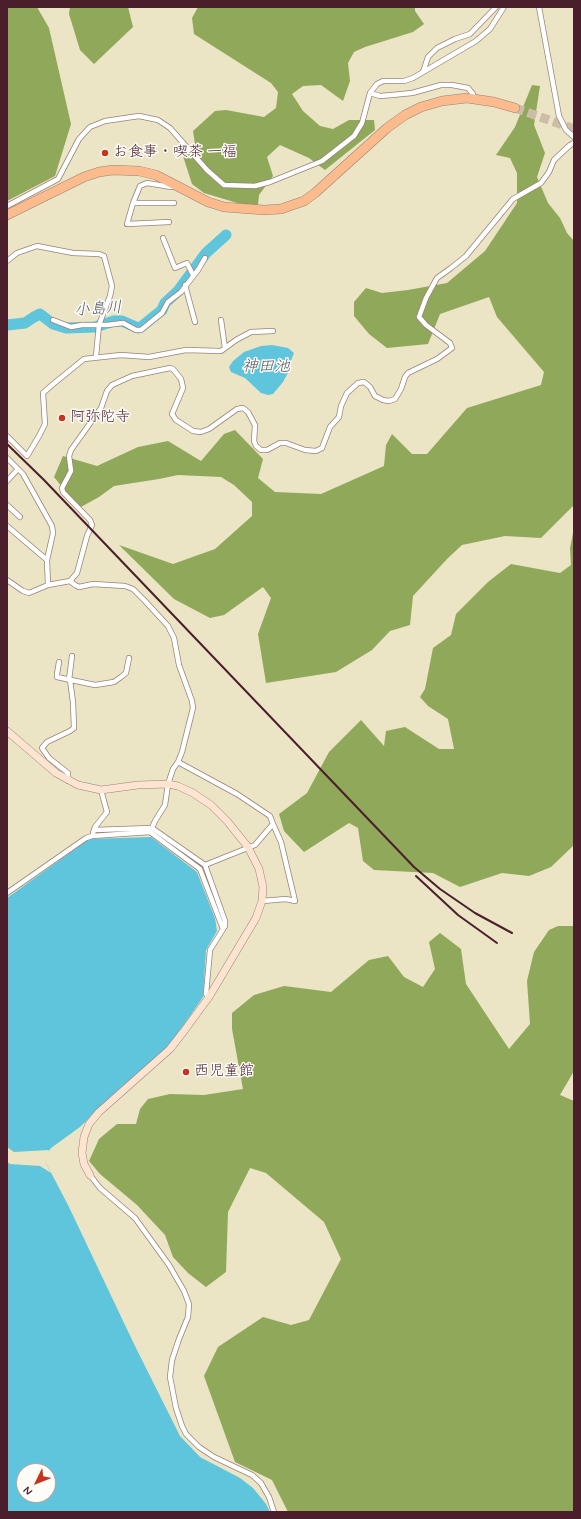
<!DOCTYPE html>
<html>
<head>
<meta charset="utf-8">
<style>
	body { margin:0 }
	#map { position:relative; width:581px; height:1519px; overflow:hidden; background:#ebe4c5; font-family:Mynerve,sans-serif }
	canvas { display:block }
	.frame { position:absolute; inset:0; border:8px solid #4a1f2b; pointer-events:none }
	.north { position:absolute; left:16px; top:1463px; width:40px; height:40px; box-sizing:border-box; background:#fdfcf7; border:1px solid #b5a4a5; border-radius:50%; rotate:227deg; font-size:11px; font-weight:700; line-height:16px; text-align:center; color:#4a1f2b }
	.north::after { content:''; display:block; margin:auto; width:14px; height:18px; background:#c8321e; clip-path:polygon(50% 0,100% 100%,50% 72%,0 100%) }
</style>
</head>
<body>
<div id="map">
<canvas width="581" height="1519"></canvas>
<div class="frame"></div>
<div class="north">N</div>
</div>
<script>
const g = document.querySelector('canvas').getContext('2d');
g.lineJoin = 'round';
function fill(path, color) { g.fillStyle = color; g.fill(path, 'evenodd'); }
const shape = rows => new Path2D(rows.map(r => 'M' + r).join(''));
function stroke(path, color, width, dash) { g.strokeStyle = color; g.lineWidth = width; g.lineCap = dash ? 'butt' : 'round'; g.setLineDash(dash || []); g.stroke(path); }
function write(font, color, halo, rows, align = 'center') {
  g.font = font + ' Mynerve,"Klee One",sans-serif'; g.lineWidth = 3; g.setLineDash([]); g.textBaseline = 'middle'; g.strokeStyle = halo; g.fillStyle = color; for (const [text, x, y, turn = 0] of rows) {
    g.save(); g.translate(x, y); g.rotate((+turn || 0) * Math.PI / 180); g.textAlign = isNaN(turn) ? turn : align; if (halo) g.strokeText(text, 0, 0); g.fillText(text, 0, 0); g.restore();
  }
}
const forest = shape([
	[7,7,37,7,49,28,71,124,55,176,7,201],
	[70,7,128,7,133,27,94,64,80,50,69,14],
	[198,7,415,7,415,11,424,24,413,32,365,47,354,52,348,63,350,81,343,101,321,85,303,86,292,94,303,111,320,126,333,129,349,120,374,120,375,130,325,170,309,158,280,145,267,157,273,176,259,195,258,205,244,205,204,193,192,184,182,153,195,144,193,131,215,111,226,110,264,117,276,108,278,92,271,83,194,34,192,18],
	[532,85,540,86,534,125,545,153,537,177,548,203,560,218,567,233,574,241,574,505,541,538,505,536,462,545,447,559,413,596,410,625,390,631,372,650,336,672,266,683,258,634,271,598,263,587,224,615,210,618,174,599,119,545,173,564,215,549,252,516,252,502,234,485,221,477,178,475,159,479,114,486,99,497,79,508,54,477,63,456,97,466,138,447,168,441,201,461,224,434,235,430,263,459,258,478,275,492,321,494,384,466,386,445,392,434,412,454,427,454,467,408,541,385,544,372,497,317,489,297,440,314,428,344,387,348,369,334,354,316,354,302,366,288,382,293,408,290,447,283,485,251,517,203,517,173,510,158,496,155,515,127],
	[573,533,574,533,574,845,551,867,529,876,502,873,460,887,433,873,374,870,363,861,358,828,349,823,304,852,284,831,279,814,307,793,329,752,361,720,384,746,386,731,405,727,439,749,454,749,448,719,428,706,420,697,425,689,433,648,451,635,456,614,488,582,511,564,560,573,571,565,570,548],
	[558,926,574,926,574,1071,560,1095,574,1101,574,1512,288,1512,272,1480,235,1462,204,1376,218,1347,263,1317,291,1325,309,1320,341,1259,324,1222,266,1173,250,1168,228,1212,226,1272,206,1287,188,1273,173,1257,165,1235,137,1205,100,1174,89,1161,99,1139,117,1124,136,1124,140,1109,148,1099,170,1094,204,1095,243,1089,232,1029,232,1013,254,995,284,986,331,992,369,960,388,956,404,977,423,987,435,969,429,942,440,933,461,949,466,984,509,1049,530,1024,527,981,534,952,549,930]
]);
const water = shape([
	[272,345,288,348,294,353,290,363,289,371,283,382,273,394,268,395,261,393,245,378,231,372,229,367,233,361,244,352,261,346],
	[151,837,197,872,215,918,217,931,206,950,203,997,174,1039,160,1054,118,1090,80,1127,51,1148,46,1155,45,1161,69,1207,134,1344,180,1436,200,1457,240,1478,253,1488,266,1504,270,1512,7,1512,7,898,89,839],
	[24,1471,48,1471,48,1495,24,1495]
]);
const pier = shape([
	[7,1147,14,1152,49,1150,45,1161,51,1173,40,1166,10,1164,7,1162]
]);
const river = shape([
	[7,325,25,323,34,317,40,314,53,324,66,328,95,327,114,321,122,321,138,328,141,327,162,310,165,303,178,291,206,253,226,235]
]);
const highwayTunnel = shape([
	[515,108,574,129]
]);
const street = shape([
	[539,7,559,116,566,130,574,137],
	[423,72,428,57,437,48,455,39,470,34,496,7],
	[370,93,380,96,392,95,412,93,441,85,452,85,468,88,473,94,474,99],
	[133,203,174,203],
	[7,206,58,179,79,139,90,127,105,121,139,116,158,120,170,128,207,170,224,185,255,186,270,182,322,161,354,136,362,123,370,93,377,84,383,81,404,81,413,78,476,41,490,29,504,7],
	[169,222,127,224,133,203,140,186,147,183,171,187,176,186],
	[163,238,175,268,187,263,193,275],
	[7,261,17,253,37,246,73,253,99,254,104,256,112,286,110,296,99,325,96,356],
	[185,285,195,322],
	[53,320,71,327,82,325,107,325,123,323,136,330,141,330,162,313,168,302,181,292,198,270,205,258],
	[221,320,225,348],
	[7,436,27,456,39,436,45,424,43,393,52,385,84,359,121,355,149,357,186,350,221,351,236,340,251,332,273,331],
	[7,458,23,474,52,526,53,533,47,560,48,585],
	[7,481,18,469],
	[7,505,20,517],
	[7,526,47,560],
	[7,580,23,591,29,593,48,585,70,581,75,585,79,587,93,584,125,586,133,589,145,601,168,626,174,638,179,665,192,701,193,708,182,752,178,762,173,769,168,784,165,805,155,821,152,828,94,830],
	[70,581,77,573,87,536,92,525,90,520,63,492,62,488,71,471,69,456,71,450,101,408,107,391,112,385,132,376,170,368,173,369,181,379,183,388,172,414,176,420,193,431,201,432,209,429,237,409,243,408,248,412,255,425,254,441,256,446,261,450,267,450,280,443,286,443,305,450,316,451,322,448,330,427,339,417,341,406,347,393,358,383,364,382,370,387,375,396,383,400,389,401,395,399,401,389,405,377,408,373,437,359,452,348,450,343,426,325,419,317,426,298,437,278,451,268,466,256,513,199,541,183,549,172,554,160,570,145,574,143],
	[59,662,57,674,57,677,95,685,114,682,121,677,126,673,129,658],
	[69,680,72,656],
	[178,762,237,794,270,816,273,824],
	[68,781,68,773,49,758,42,748,47,742,70,731,74,728,73,702,70,680],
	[152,828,205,865,225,921,225,926,210,950,206,994,209,997],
	[93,833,95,827,107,812,101,790],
	[205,865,255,845,273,824,281,842,295,901,286,899,262,901],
	[7,893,86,838,92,836,150,832,200,869,223,929],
	[90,1175,100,1188,135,1218,169,1265,184,1291,189,1304,188,1317,179,1339,172,1360,170,1377,176,1408,182,1426,186,1434,199,1447,214,1457,252,1475,261,1483,269,1497,274,1512]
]);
const secondary = shape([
	[7,731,56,773,78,785,101,790,138,785,168,784,178,786,193,793,211,805,227,821,248,847,259,869,263,887,262,901,256,918,209,997,184,1031,170,1049,99,1112,89,1124,84,1137,82,1153,84,1164,90,1175]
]);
const highway = shape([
	[7,215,84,177,99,172,113,170,139,171,156,175,208,202,224,207,264,210,281,209,304,201,315,193,387,128,405,115,421,107,442,101,467,98,494,102,515,108]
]);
const rail = shape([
	[7,444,44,480,414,867,440,889,475,913,512,933],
	[416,876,458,915,497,943]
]);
const markers = [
	[105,153,4,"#c8321e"],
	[62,418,4,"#c8321e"],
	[186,1072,4,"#c8321e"]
];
const poiNames = [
	["お食事・喫茶 一福",113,153],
	["阿弥陀寺",70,418],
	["西児童館",194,1072]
];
const waterNames = [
	["小島川",98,310,-4],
	["神田池",266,368]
];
fill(forest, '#90a85a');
fill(water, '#5fc5dc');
fill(pier, '#ebe4c5');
stroke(river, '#5fc5dc', 11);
stroke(highwayTunnel, '#cbbda6', 9, [9, 4.5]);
stroke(street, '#9a8278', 6);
stroke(secondary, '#9a8278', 8);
stroke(highway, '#9a8278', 10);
stroke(street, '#fff', 4.5);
stroke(secondary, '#fde4d1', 7);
stroke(highway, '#fbbb8c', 9);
stroke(rail, '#4a1f2b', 2);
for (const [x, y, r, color] of markers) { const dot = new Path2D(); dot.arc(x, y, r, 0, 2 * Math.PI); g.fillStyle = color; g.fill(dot); stroke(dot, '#fdfcf7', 1.5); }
write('15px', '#4a1f2b', '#fdfcf7', poiNames, 'left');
write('italic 16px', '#515969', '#fdfcf7', waterNames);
</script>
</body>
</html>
